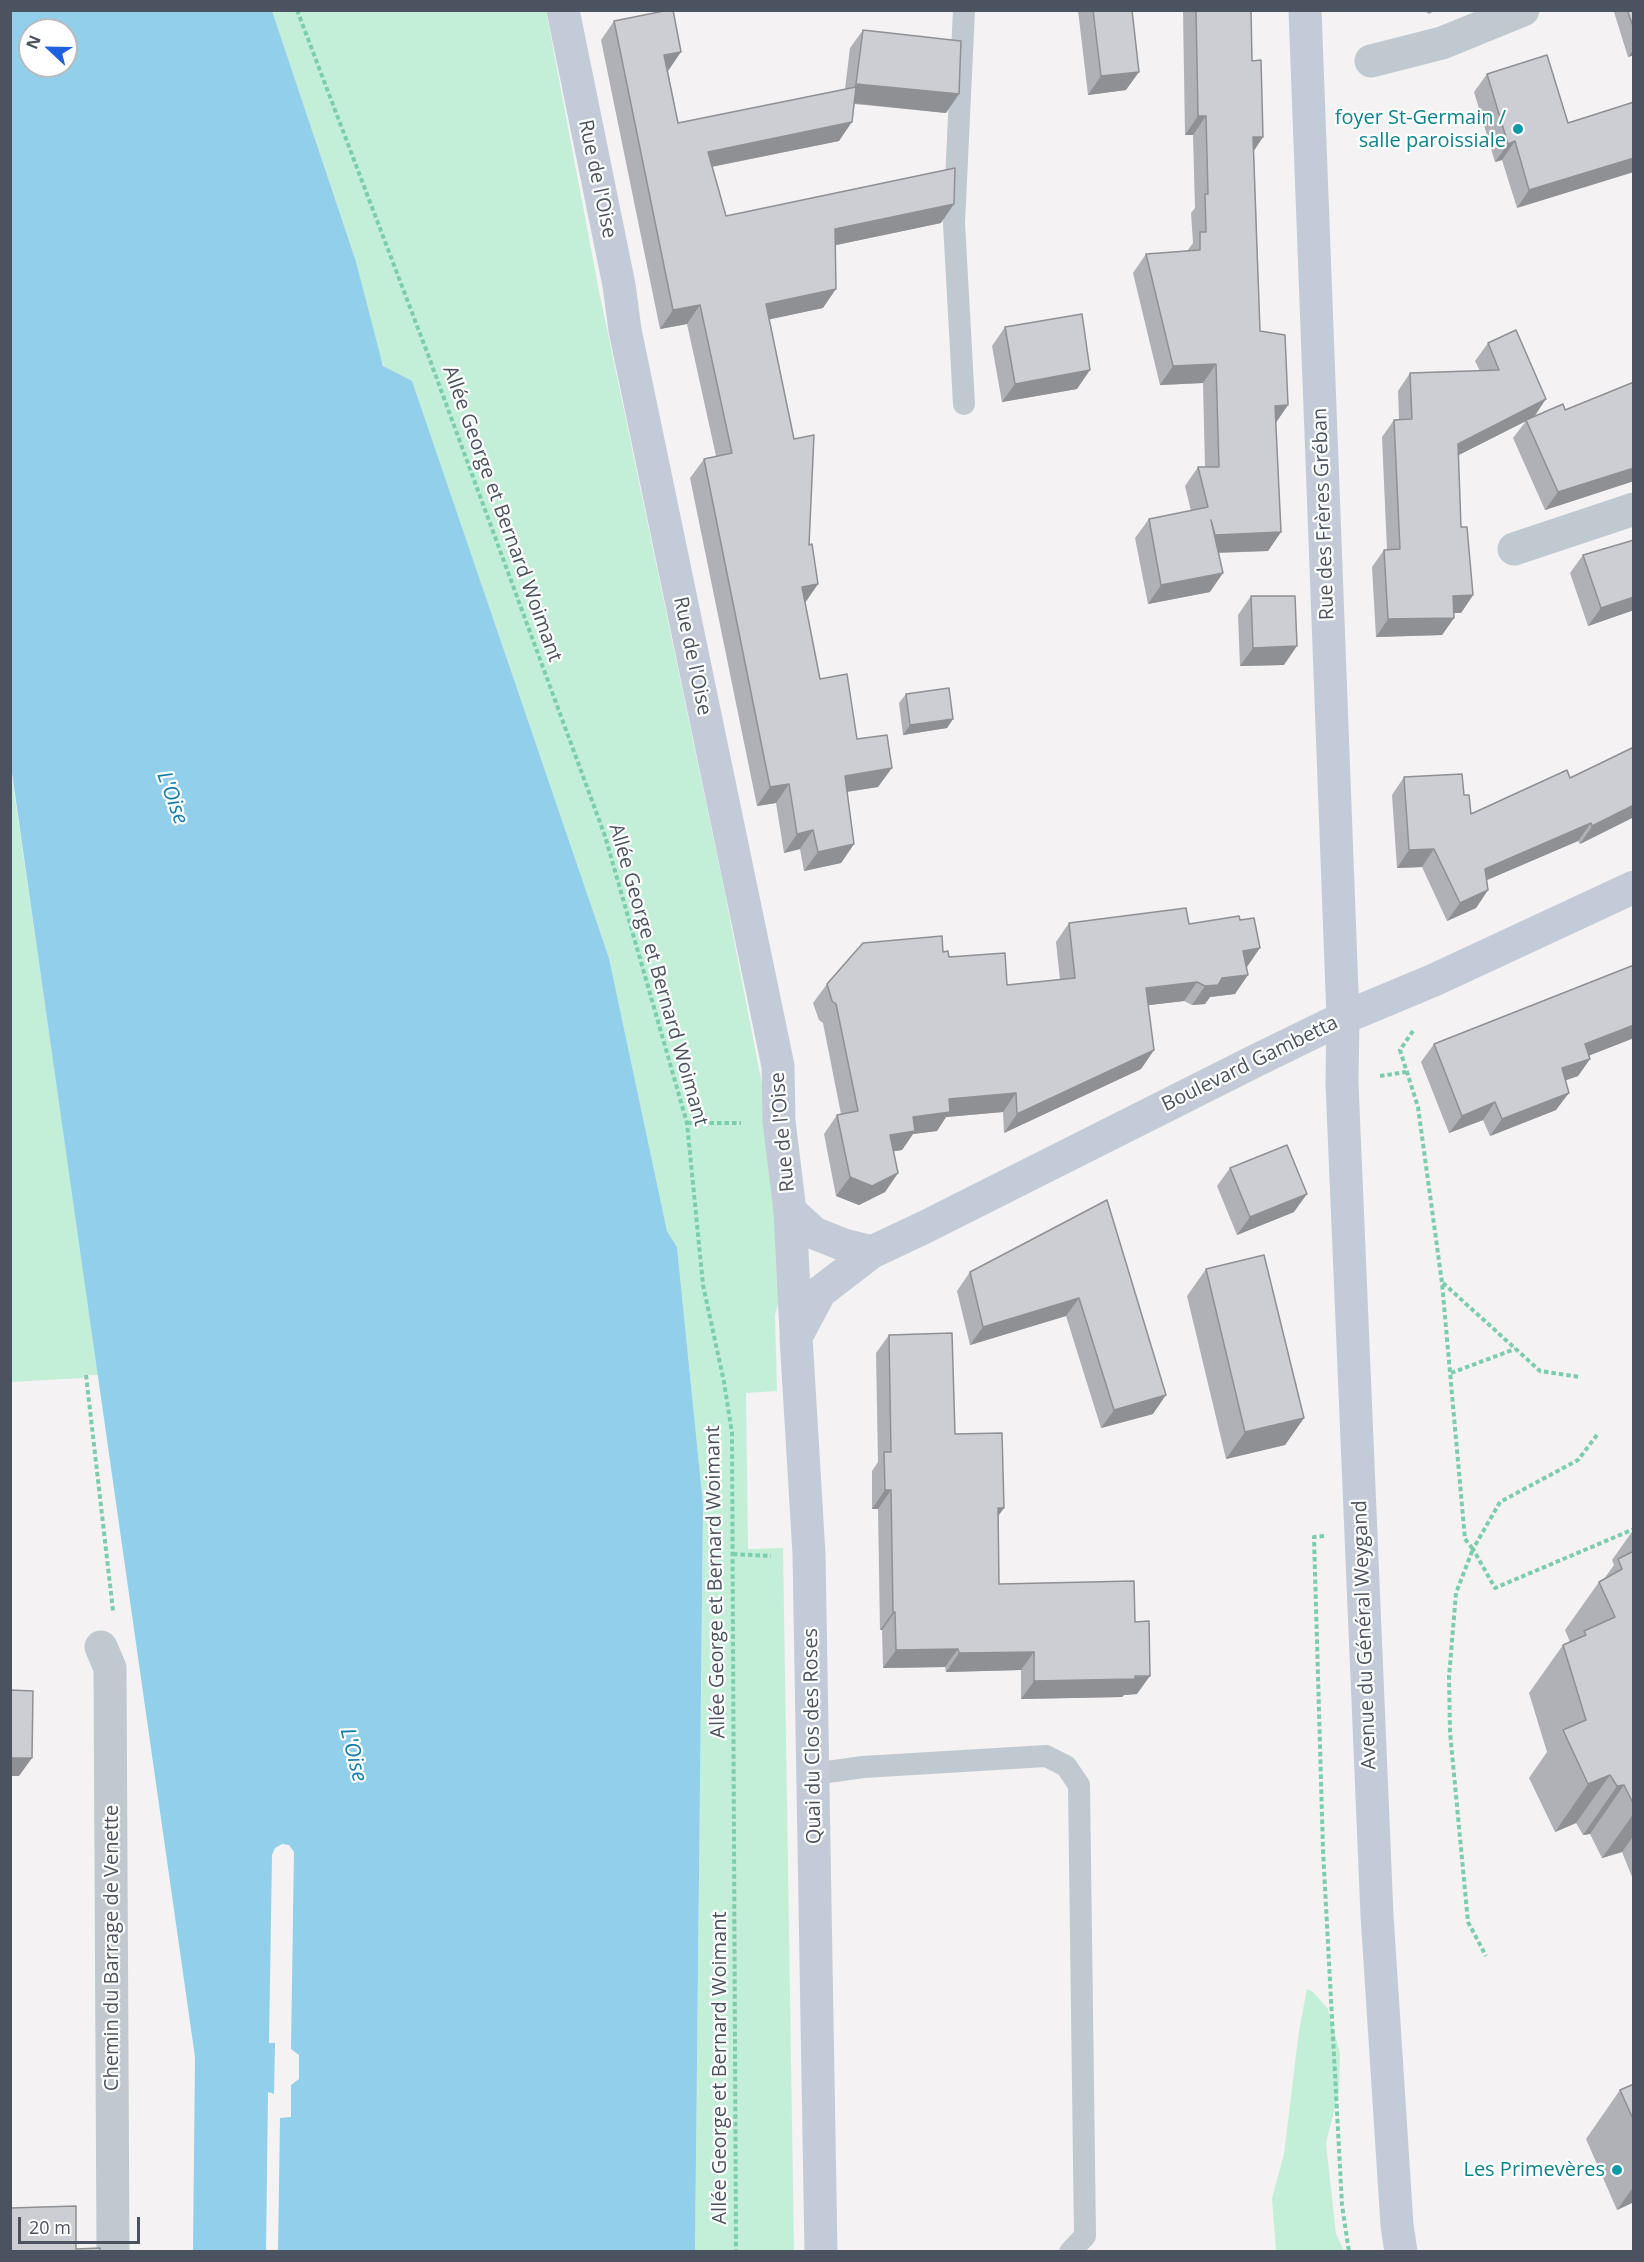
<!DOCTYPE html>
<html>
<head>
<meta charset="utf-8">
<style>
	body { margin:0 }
	#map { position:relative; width:1644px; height:2262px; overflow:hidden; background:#f4f2f2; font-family:"Open Sans",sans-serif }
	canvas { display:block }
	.frame { position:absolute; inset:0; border:12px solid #4a535f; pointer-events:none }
	.north { position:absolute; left:18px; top:18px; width:60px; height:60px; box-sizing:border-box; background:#fff; border:2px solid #b7babf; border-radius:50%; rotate:292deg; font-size:16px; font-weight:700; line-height:24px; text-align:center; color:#4a535f }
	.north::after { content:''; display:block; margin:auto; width:21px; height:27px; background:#1f60e1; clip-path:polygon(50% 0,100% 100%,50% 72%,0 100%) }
	.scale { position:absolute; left:18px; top:2217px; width:122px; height:27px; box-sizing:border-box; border:3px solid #4a535f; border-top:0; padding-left:8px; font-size:18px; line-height:21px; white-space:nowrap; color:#4a535f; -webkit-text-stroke:4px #fff; paint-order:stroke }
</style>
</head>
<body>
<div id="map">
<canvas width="1644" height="2262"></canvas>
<div class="frame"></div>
<div class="north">N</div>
<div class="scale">20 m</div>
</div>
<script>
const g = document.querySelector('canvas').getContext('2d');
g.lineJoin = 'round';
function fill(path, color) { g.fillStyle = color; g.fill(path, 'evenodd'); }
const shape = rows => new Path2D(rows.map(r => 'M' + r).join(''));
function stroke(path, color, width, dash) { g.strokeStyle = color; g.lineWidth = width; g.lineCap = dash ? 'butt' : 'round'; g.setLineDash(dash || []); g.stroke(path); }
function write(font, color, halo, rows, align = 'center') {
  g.font = font + ' "Open Sans",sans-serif'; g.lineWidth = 4.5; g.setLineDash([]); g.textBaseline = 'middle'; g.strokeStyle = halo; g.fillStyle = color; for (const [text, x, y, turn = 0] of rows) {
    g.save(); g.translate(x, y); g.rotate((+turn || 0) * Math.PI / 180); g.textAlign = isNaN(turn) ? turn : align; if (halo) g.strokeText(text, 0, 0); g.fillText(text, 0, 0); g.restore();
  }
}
const green = shape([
	[268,11,546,11,599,291,723,884,769,1120,785,1278,775,1315,777,1391,746,1393,748,1549,783,1548,794,2251,695,2251,703,1504,677,1247,667,1231,609,958,412,382,384,367],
	[10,764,99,1375,86,1375,82,1378,11,1382],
	[1307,1989,1313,1992,1328,2009,1340,2053,1339,2092,1326,2143,1336,2234,1344,2251,1276,2251,1272,2198,1284,2154,1299,2031]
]);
const water = shape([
	[10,11,272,11,356,262,383,366,412,381,609,958,667,1231,677,1247,703,1504,695,2251,278,2251,280,2118,291,2117,291,2085,299,2079,299,2055,291,2049,294,1852,289,1845,282,1844,275,1848,272,1855,269,2043,275,2043,274,2094,268,2092,266,2251,193,2251,195,2057,11,766],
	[30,30,66,30,66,66,30,66]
]);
const path = shape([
	[297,10,427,352,605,836,687,1123,703,1285,724,1382,732,1433,736,2252],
	[1413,1031,1400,1050,1418,1107,1442,1283,1465,1539,1473,1549,1456,1593,1449,1677,1450,1732,1468,1922,1486,1956],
	[1380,1076,1406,1072],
	[687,1123,741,1123],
	[1443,1283,1540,1371,1580,1377],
	[1451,1373,1515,1349],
	[86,1375,113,1611],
	[1597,1435,1578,1460,1500,1502,1473,1549,1495,1588,1634,1529],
	[1324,1536,1314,1537,1323,1850,1342,2205,1349,2252],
	[733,1554,771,1556]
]);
const lane = shape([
	[964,10,954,223,964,404],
	[813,1774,863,1767,1046,1756,1066,1766,1079,1785,1085,2236,1070,2252]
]);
const street = shape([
	[1371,61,1442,43,1523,10],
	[1514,549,1634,509],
	[101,1647,110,1668,113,2252]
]);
const secondary = shape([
	[563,10,619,285,625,330,778,1066,779,1121,790,1211,814,1233,844,1245,872,1252],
	[1305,10,1343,1018,1342,1083,1377,1915,1397,2225,1401,2252],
	[790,1211,796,1332],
	[821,2252,809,1554,796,1337,820,1292,872,1252,925,1227,1255,1061,1343,1018,1434,980,1634,887]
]);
const wall = shape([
	[1078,10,1132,10,1126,90,1088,95],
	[1183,10,1251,10,1252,61,1263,137,1254,151,1260,331,1288,405,1276,422,1281,532,1268,551,1219,553,1210,592,1148,604,1135,538,1149,519,1191,511,1185,486,1198,467,1205,467,1203,383,1160,385,1133,273,1146,254,1187,251,1193,243,1191,213,1195,208,1193,135,1185,135],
	[1423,10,1436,10,1429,14],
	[1614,10,1634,10,1634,55,1628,57,1614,12],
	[614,21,668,71,678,123,845,89,850,48,863,30,946,113,854,104,839,141,712,167,726,216,941,223,836,245,823,308,769,319,809,545,818,584,805,602,820,679,857,739,878,787,847,792,854,844,841,863,804,871,800,849,784,853,776,803,757,806,690,478,704,459,716,456,687,324,660,329,601,40],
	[1487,74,1568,123,1634,102,1517,208,1502,160,1495,162,1474,92],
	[1005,327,1077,389,1002,402,992,346],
	[1488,343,1534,417,1565,410,1634,382,1634,481,1545,510,1513,438,1526,421,1458,455,1461,527,1473,595,1461,613,1454,613,1454,618,1442,635,1376,637,1372,567,1384,550,1387,550,1382,437,1394,420,1399,419,1398,391,1410,373,1480,371,1475,361],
	[1634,540,1634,610,1588,626,1570,573,1583,555],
	[1251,596,1284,665,1240,666,1238,615],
	[906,694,953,719,947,728,903,735,899,703],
	[1634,747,1634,817,1580,844,1578,841,1487,880,1488,890,1476,908,1447,921,1422,867,1397,868,1392,795,1404,777,1464,795,1471,814,1570,778],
	[1069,923,1189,924,1247,967,1235,994,1210,997,1205,1004,1192,1005,1184,1001,1148,1005,1154,1050,1141,1069,1004,1133,1003,1112,946,1117,937,1131,913,1134,902,1150,894,1151,898,1173,885,1192,859,1205,836,1196,824,1134,837,1115,841,1114,823,1023,819,1020,813,1003,827,984,943,952,949,957,1007,985,1060,980,1056,942],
	[1634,965,1634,1038,1589,1055,1590,1059,1578,1076,1565,1080,1556,1110,1490,1136,1483,1120,1449,1133,1421,1062,1434,1044],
	[1230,1168,1294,1212,1237,1235,1217,1186],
	[1107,1200,1153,1414,1101,1428,1066,1316,970,1345,957,1291,970,1272],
	[1206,1269,1304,1418,1285,1445,1226,1459,1187,1296],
	[889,1335,955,1434,998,1517,999,1584,1137,1694,1124,1695,1122,1697,1021,1699,1021,1670,946,1672,945,1667,883,1668,882,1630,880,1630,878,1509,872,1509,872,1471,878,1462,876,1353],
	[1634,1529,1634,1877,1632,1877,1622,1852,1602,1858,1590,1834,1583,1835,1576,1823,1555,1832,1529,1778,1547,1752,1529,1693,1563,1645,1570,1642,1565,1630,1599,1582,1604,1579,1614,1565,1612,1560],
	[1634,2084,1634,2202,1617,2210,1586,2139,1620,2090]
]);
const shadedWall = shape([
	[1634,49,1634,55,1628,57],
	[681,52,668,71,664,55],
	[1139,72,1126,90,1088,95,1101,76],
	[856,84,959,94,946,113,843,102],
	[1198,116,1206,116,1193,135,1185,135],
	[852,122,839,141,695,170,708,152],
	[1253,137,1263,137,1250,156],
	[1515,141,1502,160,1495,162,1508,144],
	[1634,158,1634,172,1517,208,1529,190],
	[954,204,941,223,822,248,835,229],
	[836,289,823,308,753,323,766,304],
	[700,305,687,324,660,329,673,310],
	[1216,364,1203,383,1160,385,1173,366],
	[1090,370,1077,389,1002,402,1015,384],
	[1546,399,1534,417,1445,462,1458,444],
	[1288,405,1275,424,1275,406],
	[1634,468,1634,481,1545,510,1558,492],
	[1281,532,1268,551,1202,553,1215,535],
	[1223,573,1210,592,1148,604,1161,585],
	[818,584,805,603,802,587],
	[1473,595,1461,613,1441,613,1453,596],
	[1634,597,1634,610,1588,626,1601,608],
	[1454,618,1442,635,1376,637,1388,619],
	[1297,646,1284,665,1240,666,1253,648],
	[953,719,947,728,903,735,910,725],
	[892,768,878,787,831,794,845,776],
	[789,784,776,803,757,806,770,787],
	[1634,805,1634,817,1580,844,1592,826],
	[1591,823,1578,841,1473,886,1485,869],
	[813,830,800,849,784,853,797,834],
	[854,844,841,863,804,871,818,852],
	[1434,849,1422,867,1397,868,1409,850],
	[1488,890,1476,908,1447,921,1460,903],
	[1260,948,1247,967,1230,970,1243,951],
	[1248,975,1235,994,1210,997,1205,1004,1192,1005,1205,986,1222,978],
	[1197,982,1184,1001,1133,1007,1146,988],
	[1634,1025,1634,1038,1573,1062,1585,1044],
	[1154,1050,1141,1069,1004,1133,1017,1114],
	[1590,1059,1578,1076,1550,1086,1562,1068],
	[1016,1093,1003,1112,946,1117,937,1131,913,1134,902,1150,877,1154,890,1135,913,1117,949,1099],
	[1569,1093,1556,1110,1490,1136,1502,1119],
	[1495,1102,1483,1120,1449,1133,1462,1116],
	[898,1173,885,1192,859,1205,836,1196,850,1177],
	[1307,1194,1294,1212,1237,1235,1250,1217],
	[1079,1298,1066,1316,970,1345,983,1327],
	[1166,1395,1153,1414,1101,1428,1114,1410],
	[1304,1418,1285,1445,1226,1459,1245,1432],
	[885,1490,891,1490,878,1509,872,1509],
	[998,1508,1004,1508,991,1526],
	[893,1612,895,1612,882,1630,880,1630],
	[958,1649,945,1667,883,1668,896,1650],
	[1034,1652,1021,1670,946,1672,959,1653],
	[1150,1676,1137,1694,1124,1695,1122,1697,1021,1699,1034,1681],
	[10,1758,32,1758,19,1776,10,1776],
	[1610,1775,1576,1823,1555,1832,1588,1784],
	[1624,1785,1590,1834,1583,1835,1617,1786],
	[1634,1813,1634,1835,1622,1852,1602,1858],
	[1634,2186,1634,2202,1617,2210]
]);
const building = shape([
	[669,10,673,10,681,52,664,55,678,123,856,87,852,122,708,152,726,216,955,168,954,204,835,229,836,289,766,304,794,439,814,435,809,545,812,544,818,584,802,587,820,679,847,674,857,739,887,735,892,768,845,776,854,844,818,852,813,830,797,834,789,784,770,787,704,459,732,453,700,305,673,310,614,21,669,10],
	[1093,10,1132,10,1139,72,1101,76,1093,10],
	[1196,10,1251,10,1252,61,1261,60,1263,137,1253,137,1260,331,1285,335,1288,405,1275,406,1281,532,1215,535,1211,520,1223,573,1161,585,1149,519,1208,507,1198,467,1219,467,1216,364,1173,366,1146,254,1200,250,1200,232,1206,232,1205,194,1208,194,1206,116,1198,116,1196,10],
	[1627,10,1634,10,1634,29,1627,10],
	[863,30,961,41,959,94,856,84,863,30],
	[1547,55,1568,123,1634,102,1634,158,1529,190,1515,141,1508,144,1487,74,1547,55],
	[1082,314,1090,370,1015,384,1005,327,1082,314],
	[1516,330,1546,399,1458,444,1461,527,1467,527,1473,595,1453,596,1454,618,1388,619,1384,550,1400,549,1394,420,1412,419,1410,373,1499,370,1488,343,1516,330],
	[1634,382,1634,468,1558,492,1526,420,1563,404,1565,410,1634,382],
	[1634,540,1634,597,1601,608,1583,555,1634,540],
	[1251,596,1295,596,1297,646,1253,648,1251,596],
	[949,688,953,719,910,725,906,694,949,688],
	[1634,747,1634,805,1592,826,1591,823,1485,869,1488,890,1460,903,1434,849,1409,850,1404,777,1462,774,1464,795,1469,795,1471,814,1567,770,1570,778,1634,747],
	[1186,908,1189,924,1239,916,1240,920,1254,918,1260,948,1243,951,1248,975,1222,978,1218,985,1205,986,1197,982,1146,988,1154,1050,1017,1114,1016,1093,949,1099,950,1112,913,1117,915,1131,890,1135,898,1173,872,1186,850,1177,837,1115,858,1111,836,1004,832,1001,827,984,863,943,942,936,943,952,948,951,949,957,1005,953,1007,985,1075,978,1069,923,1186,908],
	[1634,965,1634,1025,1585,1044,1590,1059,1562,1068,1569,1093,1502,1119,1495,1102,1462,1116,1434,1044,1634,965],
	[1287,1145,1307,1194,1250,1217,1230,1168,1287,1145],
	[1107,1200,1166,1395,1114,1410,1079,1298,983,1327,970,1272,1107,1200],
	[1264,1255,1304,1418,1245,1432,1206,1269,1264,1255],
	[952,1333,955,1434,1002,1433,1004,1508,998,1508,999,1584,1134,1581,1135,1622,1149,1621,1150,1676,1135,1676,1135,1679,1034,1681,1034,1652,959,1653,958,1649,896,1650,895,1612,893,1612,891,1490,885,1490,884,1452,891,1452,889,1335,952,1333],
	[1634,1551,1634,1805,1624,1785,1617,1786,1610,1775,1588,1784,1563,1730,1586,1720,1563,1645,1586,1635,1584,1631,1615,1617,1599,1582,1622,1569,1618,1559,1634,1551],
	[10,1690,33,1691,32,1758,10,1758,10,1690],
	[1634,2084,1634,2121,1620,2090,1634,2084],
	[76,2206,76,2249,100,2248,100,2252,10,2252,10,2208,76,2206]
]);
const markers = [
	[1518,129,6,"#0f9aa8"],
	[1617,2170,6,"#0f9aa8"]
];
const cultureNames = [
	["foyer St-Germain /",1506,118],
	["salle paroissiale",1506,141],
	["Les Primevères",1605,2170]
];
const streetNames = [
	["Rue de l'Oise",597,179,78],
	["Allée George et Bernard Woimant",502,514,70],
	["Rue des Frères Gréban",1324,514,-92],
	["Rue de l'Oise",692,656,78],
	["Allée George et Bernard Woimant",658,975,74],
	["Boulevard Gambetta",1250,1064,-26],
	["Rue de l'Oise",783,1132,-95],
	["Allée George et Bernard Woimant",716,1582,-91],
	["Avenue du Général Weygand",1365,1635,-92],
	["Quai du Clos des Roses",813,1736,-91],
	["Chemin du Barrage de Venette",112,1948,-90],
	["Allée George et Bernard Woimant",720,2068,-90]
];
const waterNames = [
	["L'Oise",172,798,70],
	["L'Oise",353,1755,76]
];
fill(green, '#c3efd9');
fill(water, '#92cfeb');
stroke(path, '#7bcdad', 4, [4.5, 3]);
stroke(lane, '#c0c8d0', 22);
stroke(street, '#c0c8d0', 33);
stroke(secondary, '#c4cbd8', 33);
fill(wall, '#afb1b6');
fill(shadedWall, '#8f9094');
fill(building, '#ccced4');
stroke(building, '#8f9094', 1.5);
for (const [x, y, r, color] of markers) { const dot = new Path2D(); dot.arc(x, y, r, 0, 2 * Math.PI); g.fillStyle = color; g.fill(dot); stroke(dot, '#fff', 2); }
write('20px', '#0d838f', '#fff', cultureNames, 'right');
write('20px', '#4a535f', '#fff', streetNames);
write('italic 21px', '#107cac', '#fff', waterNames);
</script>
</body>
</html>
